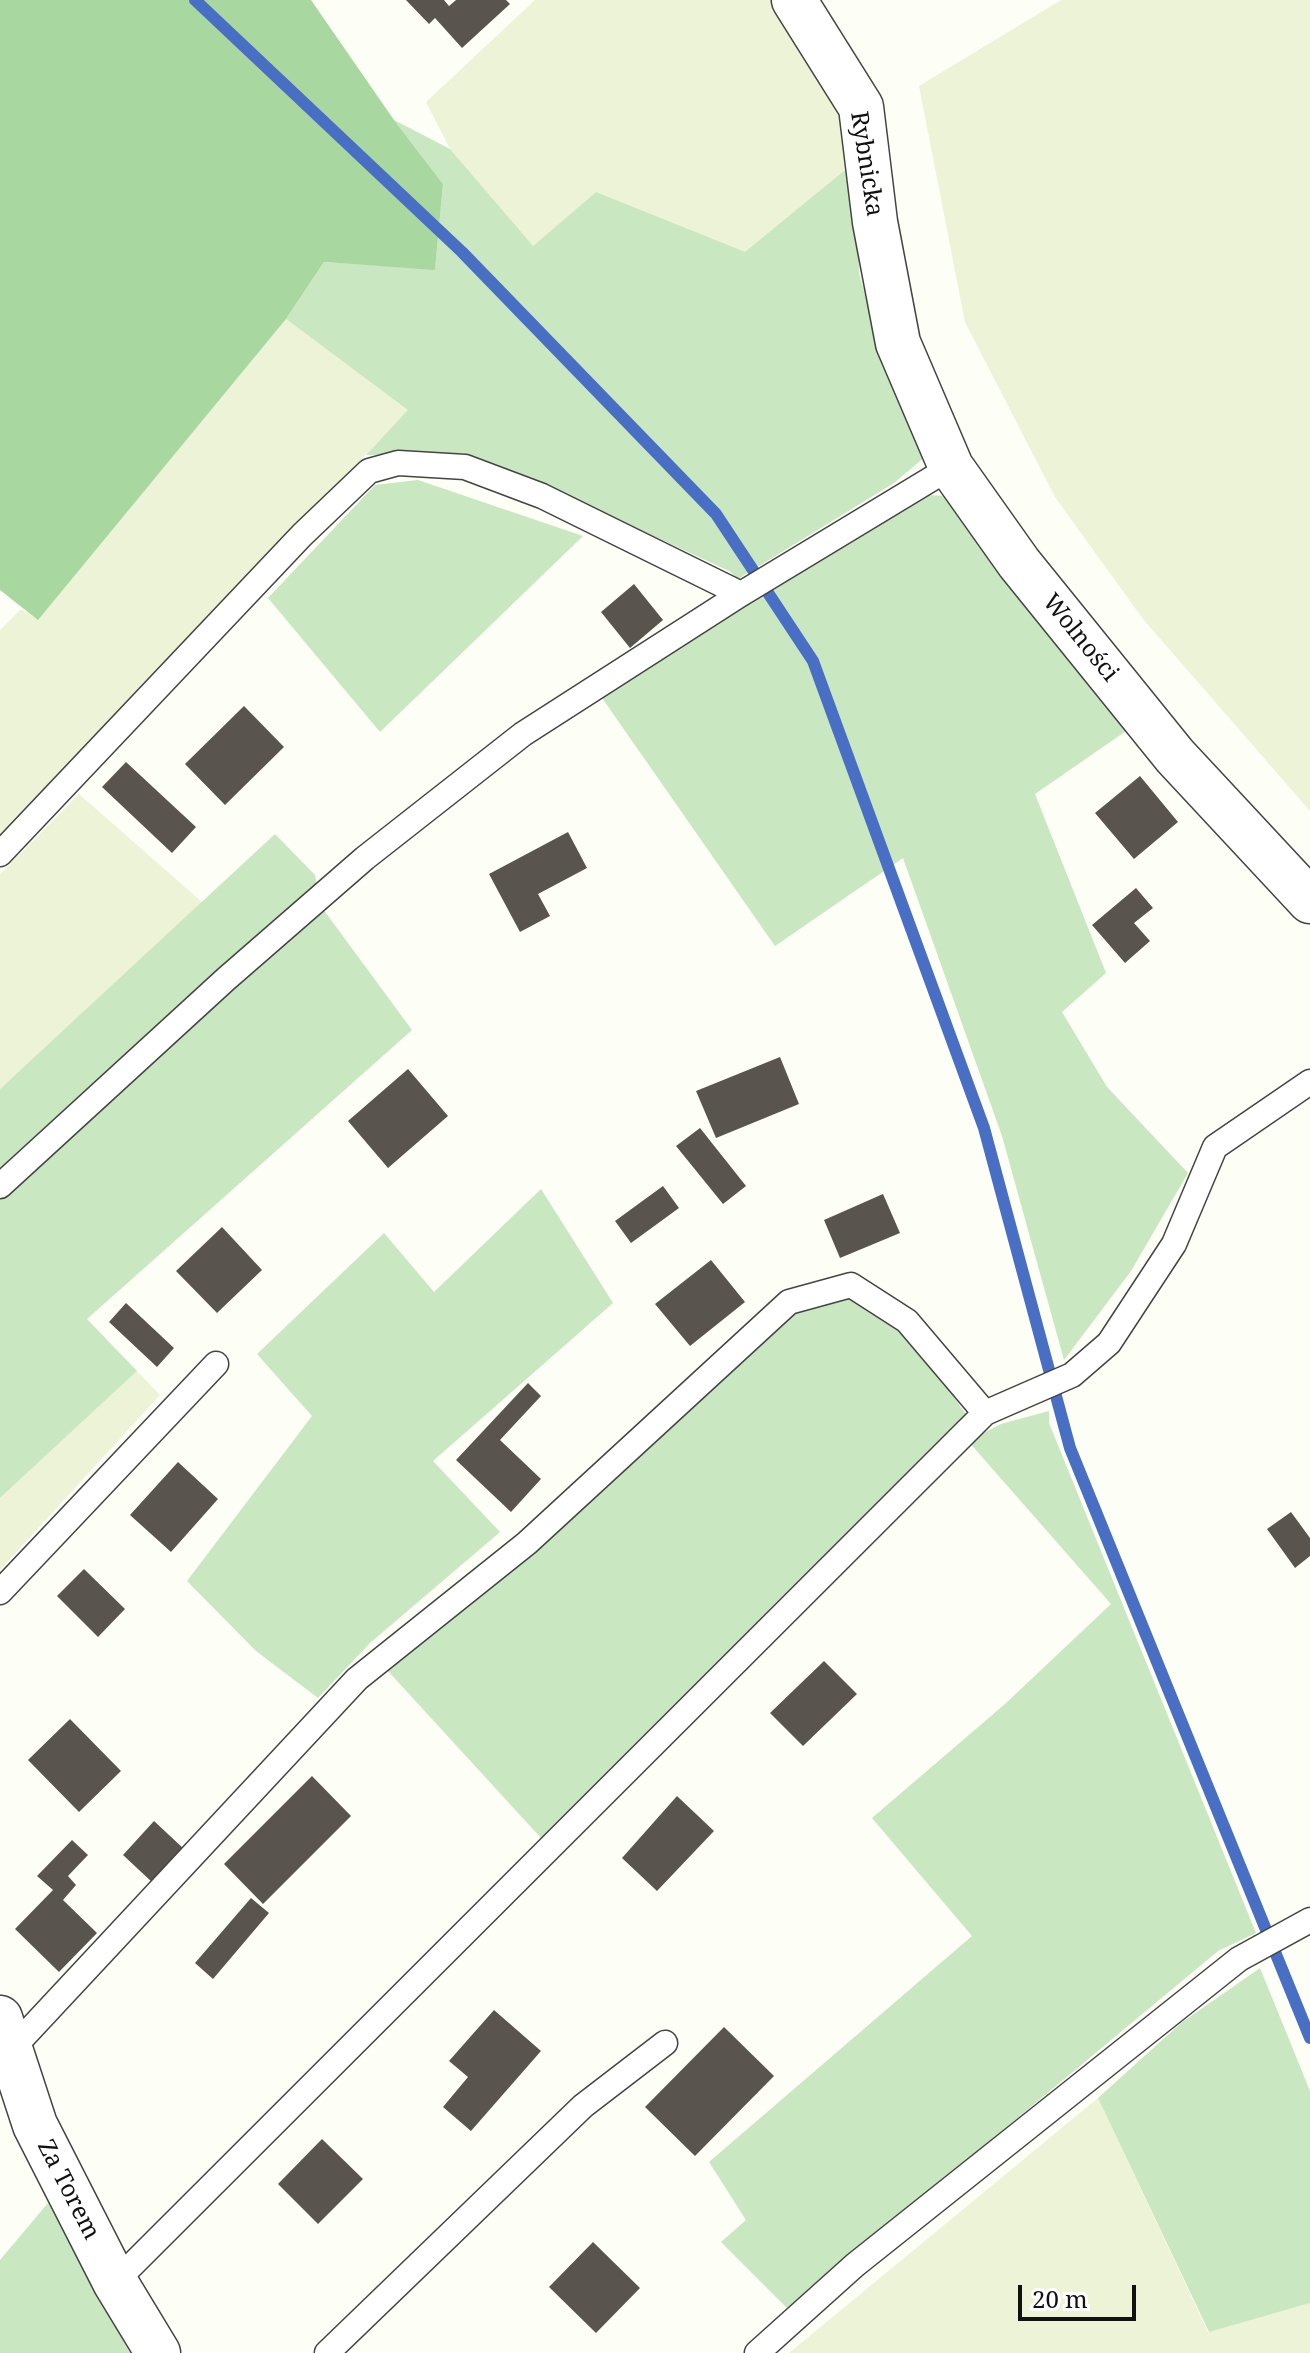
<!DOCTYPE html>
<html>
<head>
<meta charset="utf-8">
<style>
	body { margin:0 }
	#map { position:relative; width:1310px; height:2353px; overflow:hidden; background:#fdfef5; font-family:"Noto Serif",serif }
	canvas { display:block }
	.scale { position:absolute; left:1018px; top:2285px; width:118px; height:36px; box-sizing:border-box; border:4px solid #111; border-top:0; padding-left:10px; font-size:24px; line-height:28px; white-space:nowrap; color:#111; -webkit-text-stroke:6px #fff; paint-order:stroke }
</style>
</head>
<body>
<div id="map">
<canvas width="1310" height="2353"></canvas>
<div class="scale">20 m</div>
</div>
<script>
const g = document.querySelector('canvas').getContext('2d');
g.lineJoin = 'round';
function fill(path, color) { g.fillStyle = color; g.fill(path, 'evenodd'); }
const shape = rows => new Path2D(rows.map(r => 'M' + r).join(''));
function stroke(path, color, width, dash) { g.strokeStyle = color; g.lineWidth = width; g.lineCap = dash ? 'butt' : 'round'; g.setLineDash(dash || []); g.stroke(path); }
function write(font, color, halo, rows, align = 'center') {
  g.font = font + ' "Noto Serif",serif'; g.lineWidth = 8; g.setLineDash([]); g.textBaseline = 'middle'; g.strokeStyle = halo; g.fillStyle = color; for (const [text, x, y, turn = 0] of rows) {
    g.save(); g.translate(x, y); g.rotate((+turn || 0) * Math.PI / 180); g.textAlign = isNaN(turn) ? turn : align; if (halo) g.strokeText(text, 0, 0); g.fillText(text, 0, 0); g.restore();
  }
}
const farmland = shape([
	[535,0,771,0,819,66,856,161,745,253,596,192,532,247,450,149,426,102],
	[1061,0,1310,0,1310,811,1143,619,1055,497,965,322,919,86],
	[286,319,409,410,0,834,0,630,21,609,38,619],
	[79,794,203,903,0,1089,0,874],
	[137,1371,160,1395,0,1570,0,1498],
	[1098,2098,1208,2332,1310,2303,1310,2353,789,2353]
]);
const green = shape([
	[394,120,450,149,533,246,596,192,745,252,856,161,859,273,878,343,926,456,894,483,738,579,729,571,593,508,463,453,366,455,408,410,286,319,324,262,435,269,443,184],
	[418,480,583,536,380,732,268,598,375,485],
	[925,495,951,496,1126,731,1035,794,1106,973,1062,1012,1107,1087,1188,1173,1131,1271,1064,1360,1002,1136,903,858,775,946,600,695],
	[275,834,315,875,320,905,412,1030,87,1319,137,1371,0,1498,0,1089],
	[541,1189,613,1303,433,1461,500,1532,370,1643,318,1698,256,1651,187,1581,312,1416,257,1354,384,1233,434,1292],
	[854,1298,882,1317,923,1353,967,1416,541,1838,388,1671,794,1312],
	[1049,1411,1049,1423,1256,1933,1218,1951,788,2309,721,2242,746,2220,709,2162,972,1936,872,1818,1005,1704,1111,1604,968,1441,1001,1424],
	[1260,1968,1310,2091,1310,2303,1209,2332,1098,2098,1181,2023],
	[48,2203,130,2353,0,2353,0,2260]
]);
const forest = shape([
	[0,0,311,0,394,120,443,184,435,270,324,262,286,319,38,620,0,590]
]);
const stream = shape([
	[195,0,462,252,716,514,813,661,984,1128,1070,1448,1310,2038]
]);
const building = shape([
	[406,0,444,0,449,6,456,0,506,0,510,4,462,48,435,18,429,24],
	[634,584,663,620,630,648,601,612],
	[244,706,284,747,225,805,185,764],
	[126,762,196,827,172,853,102,787],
	[1140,776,1178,822,1134,859,1095,813],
	[568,832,587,868,538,894,550,916,520,932,489,874],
	[1136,888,1153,908,1134,923,1150,941,1125,963,1092,925],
	[780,1057,799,1104,716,1138,696,1091],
	[408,1069,448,1116,388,1168,348,1121],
	[700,1128,746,1186,723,1204,676,1146],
	[663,1186,679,1208,631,1243,615,1221],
	[883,1194,900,1233,840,1258,824,1220],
	[222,1227,262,1270,217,1313,176,1271],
	[711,1260,745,1302,690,1346,655,1304],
	[126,1303,174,1348,157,1367,109,1322],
	[528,1383,541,1396,500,1440,541,1479,511,1512,456,1460],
	[178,1462,218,1499,171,1552,130,1515],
	[1291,1512,1310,1538,1310,1556,1295,1568,1267,1529],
	[84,1569,125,1609,98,1637,57,1596],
	[824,1661,857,1694,803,1746,770,1713],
	[70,1719,121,1771,79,1812,28,1760],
	[312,1776,351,1816,263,1904,224,1864],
	[677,1796,714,1831,657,1891,622,1858],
	[154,1821,184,1849,153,1883,123,1855],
	[72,1840,88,1855,68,1876,76,1885,63,1900,97,1933,59,1972,15,1929,53,1890,37,1876],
	[251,1898,269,1913,213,1979,195,1963],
	[494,2010,541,2051,471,2131,443,2107,468,2077,449,2061],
	[724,2027,774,2076,695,2156,645,2107],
	[322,2139,363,2179,318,2224,278,2184],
	[593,2242,640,2288,596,2333,549,2287]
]);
const service = shape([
	[0,854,302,535,369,471,398,463,465,467,542,496,741,594],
	[0,1186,226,979,365,858,523,734,741,594,951,467],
	[0,1592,216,1364],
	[11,2050,357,1679,527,1543,789,1302,851,1285,907,1321,985,1413,1072,1375,1109,1343,1174,1244,1215,1147,1310,1082],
	[115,2282,985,1413],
	[327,2353,583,2106,665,2043],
	[757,2353,855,2265,1239,1959,1310,1920]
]);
const minor = shape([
	[794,0,861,107,875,222,898,343,951,467,1019,563,1175,756,1310,901],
	[0,2018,35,2125,115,2282,158,2353]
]);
const streetNames = [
	["Rybnicka",866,164,81],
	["Wolności",1080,638,51],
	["Za Torem",68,2190,63]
];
fill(farmland, '#edf3d6');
fill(green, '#c9e7c0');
fill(forest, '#a9d7a0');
stroke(stream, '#496fc4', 12);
fill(building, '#59554e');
stroke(service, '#444', 27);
stroke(minor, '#444', 47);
stroke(service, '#fff', 24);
stroke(minor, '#fff', 44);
write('24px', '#111', '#fff', streetNames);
</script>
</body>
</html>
